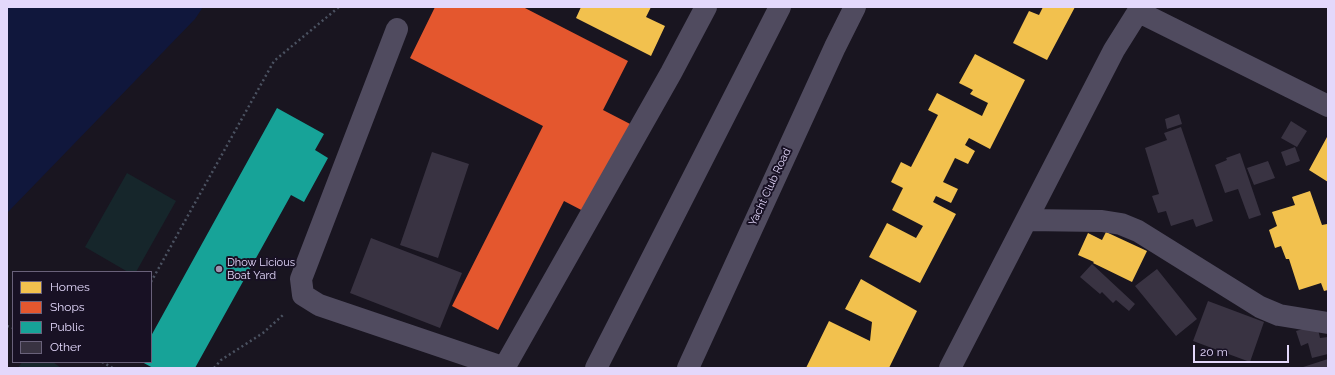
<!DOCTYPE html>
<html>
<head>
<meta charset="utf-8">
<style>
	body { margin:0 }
	#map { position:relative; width:1335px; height:375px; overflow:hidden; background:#191520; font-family:Raleway,sans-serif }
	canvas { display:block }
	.frame { position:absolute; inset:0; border:8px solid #e3d8fb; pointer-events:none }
	.legend { position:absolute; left:12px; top:271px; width:140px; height:92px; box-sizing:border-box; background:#181124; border:1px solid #69617a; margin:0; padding:5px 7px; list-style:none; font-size:12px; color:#e3d8fb }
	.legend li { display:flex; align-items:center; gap:8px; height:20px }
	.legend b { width:20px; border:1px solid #69617a }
	.scale { position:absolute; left:1193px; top:345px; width:96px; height:18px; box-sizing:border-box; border:2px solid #e3d8fb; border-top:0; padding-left:5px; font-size:12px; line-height:14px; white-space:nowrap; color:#e3d8fb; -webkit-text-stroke:3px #181124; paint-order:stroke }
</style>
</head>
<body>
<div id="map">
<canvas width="1335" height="375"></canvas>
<div class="frame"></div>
<ul class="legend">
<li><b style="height:11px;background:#f2c14e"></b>Homes</li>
<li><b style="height:11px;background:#e4572e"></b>Shops</li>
<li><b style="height:11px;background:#17a398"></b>Public</li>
<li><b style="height:11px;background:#393342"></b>Other</li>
</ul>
<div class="scale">20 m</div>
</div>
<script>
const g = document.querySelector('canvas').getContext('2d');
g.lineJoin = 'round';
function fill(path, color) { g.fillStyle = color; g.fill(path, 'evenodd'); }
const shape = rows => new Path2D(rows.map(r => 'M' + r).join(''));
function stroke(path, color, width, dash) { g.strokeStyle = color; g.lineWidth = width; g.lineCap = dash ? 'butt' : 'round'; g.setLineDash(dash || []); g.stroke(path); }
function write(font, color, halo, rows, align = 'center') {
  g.font = font + ' Raleway,sans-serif'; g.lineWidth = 4; g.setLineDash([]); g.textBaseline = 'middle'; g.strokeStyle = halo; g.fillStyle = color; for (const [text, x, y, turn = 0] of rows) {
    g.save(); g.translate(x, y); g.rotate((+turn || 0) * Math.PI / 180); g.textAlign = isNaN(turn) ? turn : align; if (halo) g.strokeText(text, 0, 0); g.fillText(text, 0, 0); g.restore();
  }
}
const green = shape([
	[127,173,176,201,136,272,128,272,85,247],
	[22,362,53,362,61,368,18,368]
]);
const water = shape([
	[7,7,203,7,195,19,7,213]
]);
const homes = shape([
	[581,7,651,7,646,17,665,26,651,56,576,18],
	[1043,7,1051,7,1053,8,1054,7,1075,7,1047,60,1013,43,1029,11,1039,15],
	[975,54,1025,80,990,149,969,138,965,145,975,151,968,164,955,158,943,182,958,189,951,203,936,196,933,202,956,214,920,283,869,257,887,223,916,238,923,226,892,210,903,188,891,182,901,162,911,167,938,115,928,110,937,93,982,116,988,103,970,94,973,90,959,83],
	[1327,137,1328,138,1328,182,1309,170],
	[1310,191,1322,225,1327,224,1328,228,1328,290,1324,291,1321,283,1299,290,1289,259,1286,259,1281,246,1275,248,1269,230,1277,226,1272,212,1295,205,1292,197],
	[1106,232,1147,251,1132,282,1093,263,1094,262,1078,255,1088,233,1102,240],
	[861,279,917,311,889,368,806,368,829,321,870,341,872,322,845,309]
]);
const shops = shape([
	[435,7,523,7,628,61,603,110,634,126,589,214,564,201,498,330,452,306,543,126,410,58]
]);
const public = shape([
	[277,108,324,134,315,150,328,158,304,202,291,195,195,368,153,368,142,362,151,362,151,336]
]);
const building = shape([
	[1179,114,1182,124,1167,129,1165,119],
	[1291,121,1307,131,1297,147,1281,138],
	[1181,127,1213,221,1196,227,1193,219,1171,226,1166,211,1158,213,1152,196,1159,194,1145,148,1167,140,1164,133],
	[1295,147,1300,161,1286,166,1281,152],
	[432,152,469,164,438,258,400,245],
	[1240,153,1261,215,1249,219,1238,189,1225,193,1215,165,1227,160,1226,158],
	[1268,161,1275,178,1254,185,1247,168],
	[371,238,462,273,440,328,350,293],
	[1092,264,1135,304,1129,311,1116,300,1113,303,1102,292,1100,294,1080,277],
	[1157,269,1197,319,1176,336,1135,286],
	[1208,301,1264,322,1250,362,1193,341],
	[1317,325,1320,338,1328,337,1328,354,1312,358,1308,343,1301,346,1296,331],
	[1328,359,1328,368,1300,368]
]);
const path = shape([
	[151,282,274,61,339,7],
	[7,326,13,328],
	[102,362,113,368],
	[214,368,221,360,263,333,283,315]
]);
const minor = shape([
	[1139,12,1328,106],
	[397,29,301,279,303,295,319,305,505,368],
	[1027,220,1102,221,1121,224,1138,231,1260,307,1279,315,1328,323],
	[504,368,671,73,706,7],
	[596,368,780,7],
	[688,368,835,47,855,7],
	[950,368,1114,50,1141,7]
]);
const markers = [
	[219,269,4,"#9c94ae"]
];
const streetNames = [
	["Yacht Club Road",770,187,-65]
];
const poiNames = [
	["Dhow Licious",227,263],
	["Boat Yard",227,276]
];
fill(green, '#16262b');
fill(water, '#10173c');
fill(homes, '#f2c14e');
fill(shops, '#e4572e');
fill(public, '#17a398');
fill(building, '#393342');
stroke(path, '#4b5261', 2.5, [2, 3]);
stroke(minor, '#504b5f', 22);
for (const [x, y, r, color] of markers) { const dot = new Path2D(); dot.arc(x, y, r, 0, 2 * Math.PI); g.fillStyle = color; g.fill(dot); stroke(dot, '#181124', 1.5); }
write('11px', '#e3d8fb', '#181124', streetNames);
write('11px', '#e3d8fb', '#181124', poiNames, 'left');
</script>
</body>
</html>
